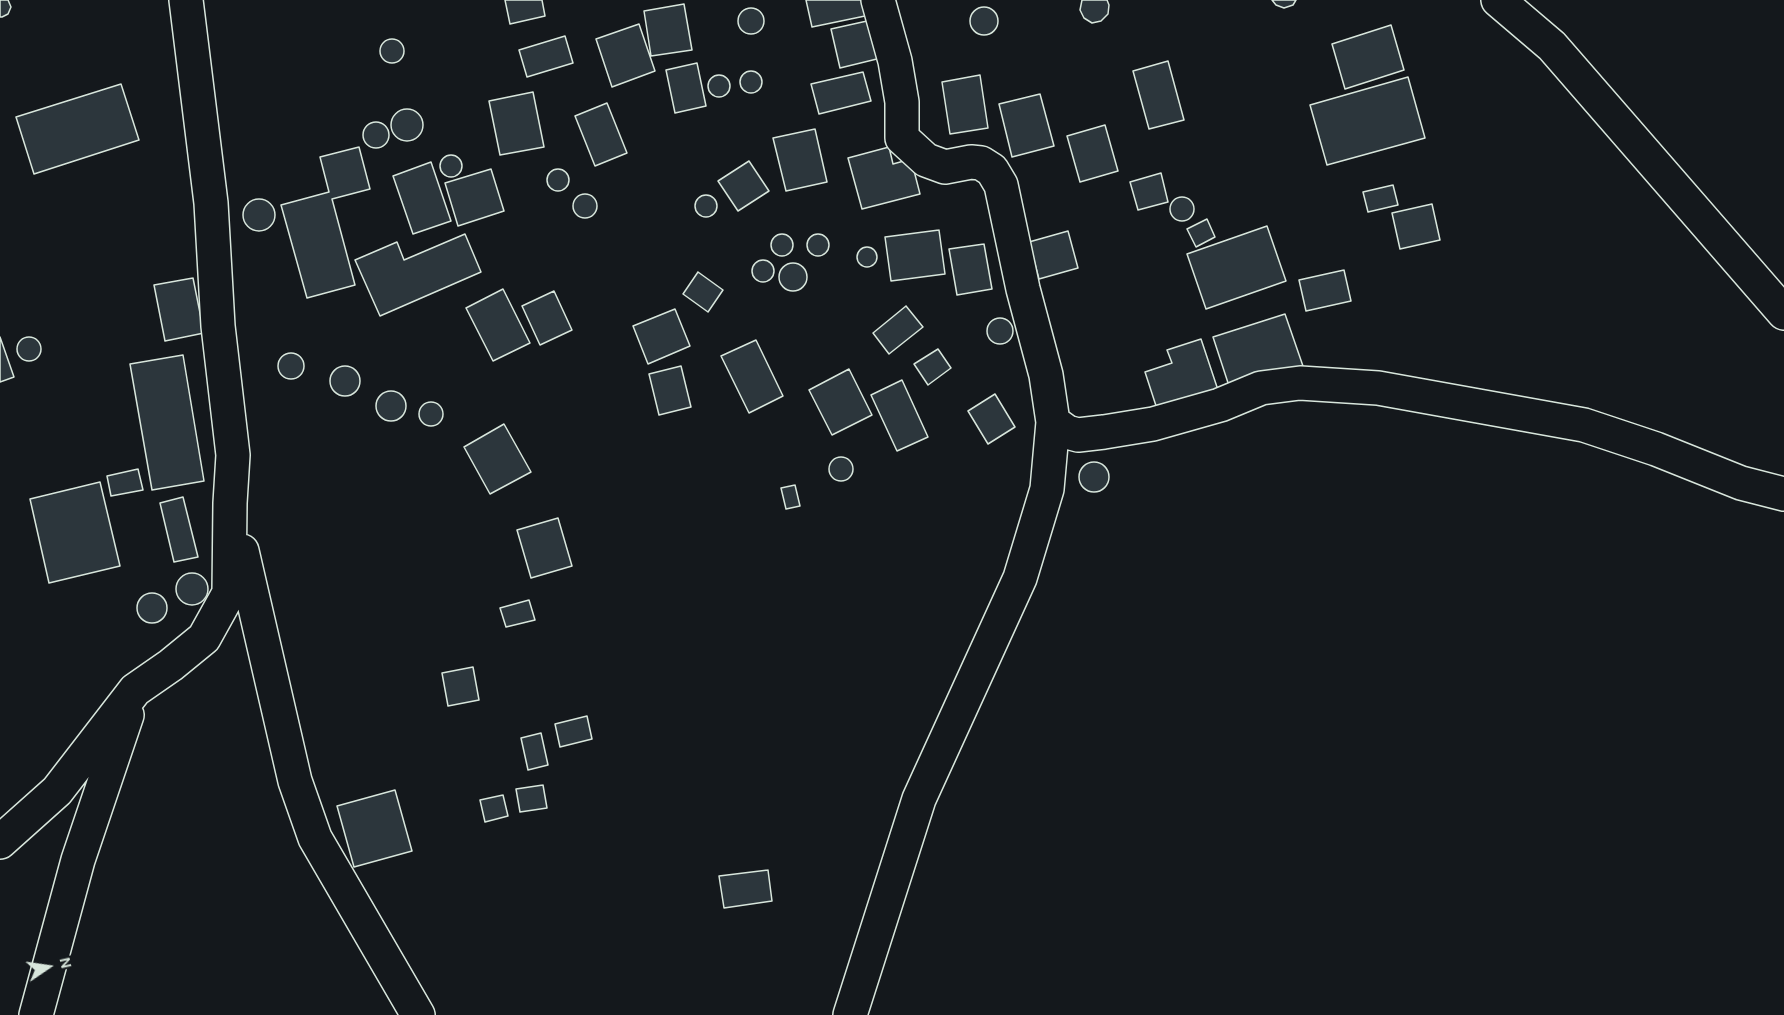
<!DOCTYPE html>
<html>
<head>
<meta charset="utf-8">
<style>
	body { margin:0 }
	#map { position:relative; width:1784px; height:1015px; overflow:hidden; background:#14181c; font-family:Karla,sans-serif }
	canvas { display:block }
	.north { position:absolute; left:18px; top:937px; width:60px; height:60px; -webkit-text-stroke:4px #14181c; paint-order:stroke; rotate:77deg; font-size:16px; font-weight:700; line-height:24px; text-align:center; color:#d8e6dc }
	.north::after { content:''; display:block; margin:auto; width:21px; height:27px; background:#d8e6dc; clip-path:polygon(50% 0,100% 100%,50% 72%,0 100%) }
</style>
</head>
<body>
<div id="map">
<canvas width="1784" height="1015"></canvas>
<div class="north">N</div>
</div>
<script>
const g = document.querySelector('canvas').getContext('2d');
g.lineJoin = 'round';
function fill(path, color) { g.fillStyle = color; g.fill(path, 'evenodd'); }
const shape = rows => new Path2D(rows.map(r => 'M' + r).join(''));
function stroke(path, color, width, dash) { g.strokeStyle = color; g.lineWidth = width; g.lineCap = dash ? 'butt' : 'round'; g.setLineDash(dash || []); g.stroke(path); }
const building = shape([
	[0,0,8,0,11,7,8,14,2,17,0,17,0,0],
	[505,0,542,0,545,16,510,24,505,0],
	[806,0,862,0,865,16,812,27,806,0],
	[1082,0,1107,0,1109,5,1108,14,1101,21,1092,23,1084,18,1080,10,1082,0],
	[1272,0,1296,0,1293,5,1284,8,1276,5,1272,0],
	[684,4,692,50,651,56,644,11,684,4],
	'970 21a14 14 0 1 1 28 0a14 14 0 1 1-28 0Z',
	'738 21a13 13 0 1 1 26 0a13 13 0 1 1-26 0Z',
	[876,19,885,57,840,68,831,29,876,19],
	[639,24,655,71,612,87,596,39,639,24],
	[1391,25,1404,70,1345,89,1332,44,1391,25],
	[565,36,573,63,527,77,519,50,565,36],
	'380 51a12 12 0 1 1 24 0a12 12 0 1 1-24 0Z',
	[1168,61,1184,120,1149,129,1133,71,1168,61],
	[697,63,706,106,675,113,666,70,697,63],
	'740 82a11 11 0 1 1 22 0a11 11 0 1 1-22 0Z',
	[863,72,871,101,819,114,811,84,863,72],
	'708 86a11 11 0 1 1 22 0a11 11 0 1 1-22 0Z',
	[980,75,988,128,950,134,942,82,980,75],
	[1408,77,1425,138,1327,165,1310,105,1408,77],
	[121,84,139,140,34,174,16,117,121,84],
	[533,92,544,147,500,155,489,101,533,92],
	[1040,94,1054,146,1012,157,999,104,1040,94],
	[607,103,627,153,595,166,575,116,607,103],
	'391 125a16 16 0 1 1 32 0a16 16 0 1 1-32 0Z',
	'363 135a13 13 0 1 1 26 0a13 13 0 1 1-26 0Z',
	[1105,125,1118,171,1080,182,1067,136,1105,125],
	[815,129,827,182,786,191,773,138,815,129],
	[359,147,370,189,332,199,355,285,307,298,281,205,329,192,320,157,359,147],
	[889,147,893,164,911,159,920,194,862,209,848,158,889,147],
	'440 166a11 11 0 1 1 22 0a11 11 0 1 1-22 0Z',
	[749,161,769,191,738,211,718,181,749,161],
	[431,162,451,221,413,234,393,176,431,162],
	'547 180a11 11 0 1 1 22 0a11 11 0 1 1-22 0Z',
	[491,169,504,211,458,226,445,183,491,169],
	[1161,173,1168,202,1138,210,1130,182,1161,173],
	[1393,185,1398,205,1368,212,1363,192,1393,185],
	'573 206a12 12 0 1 1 24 0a12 12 0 1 1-24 0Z',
	'695 206a11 11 0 1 1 22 0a11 11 0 1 1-22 0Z',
	'1170 209a12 12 0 1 1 24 0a12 12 0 1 1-24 0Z',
	'243 215a16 16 0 1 1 32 0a16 16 0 1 1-32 0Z',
	[1432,204,1440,240,1400,249,1392,213,1432,204],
	[1207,219,1215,237,1196,247,1187,229,1207,219],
	[1267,226,1286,281,1206,309,1187,254,1267,226],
	[939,230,945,274,891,281,885,237,939,230],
	[1068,231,1078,268,1039,279,1029,242,1068,231],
	'771 245a11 11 0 1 1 22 0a11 11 0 1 1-22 0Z',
	'807 245a11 11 0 1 1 22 0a11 11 0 1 1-22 0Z',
	[465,234,481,272,380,316,355,260,397,242,404,260,465,234],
	[984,244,992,289,957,295,949,249,984,244],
	'857 257a10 10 0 1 1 20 0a10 10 0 1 1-20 0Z',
	'752 271a11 11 0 1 1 22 0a11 11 0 1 1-22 0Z',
	'779 277a14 14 0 1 1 28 0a14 14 0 1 1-28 0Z',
	[1344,270,1351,301,1306,311,1299,280,1344,270],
	[698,272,723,290,708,312,683,294,698,272],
	[193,278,204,333,165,341,154,285,193,278],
	[503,289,530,343,493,361,466,308,503,289],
	[554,291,572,330,540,345,522,306,554,291],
	[906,306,923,327,889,354,873,333,906,306],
	[675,309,690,346,648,364,633,326,675,309],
	[1285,314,1304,369,1231,392,1213,337,1285,314],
	'987 331a13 13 0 1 1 26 0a13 13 0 1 1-26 0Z',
	'17 349a12 12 0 1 1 24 0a12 12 0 1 1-24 0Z',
	[0,337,14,377,0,382,0,337],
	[1201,339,1220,396,1159,415,1145,372,1172,363,1167,350,1201,339],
	[756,340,783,396,749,413,721,356,756,340],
	[938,349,951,368,928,385,914,364,938,349],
	'278 366a13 13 0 1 1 26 0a13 13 0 1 1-26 0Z',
	[183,355,204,481,152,490,130,364,183,355],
	'330 381a15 15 0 1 1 30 0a15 15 0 1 1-30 0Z',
	[681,366,691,407,659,415,649,374,681,366],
	[849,369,872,415,832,435,809,390,849,369],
	[902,380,928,437,897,451,871,395,902,380],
	'376 406a15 15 0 1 1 30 0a15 15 0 1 1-30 0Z',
	[995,394,1015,427,988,444,968,411,995,394],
	'419 414a12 12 0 1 1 24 0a12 12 0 1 1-24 0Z',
	[504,424,531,472,490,494,464,447,504,424],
	'829 469a12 12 0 1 1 24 0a12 12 0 1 1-24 0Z',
	'1079 477a15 15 0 1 1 30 0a15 15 0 1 1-30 0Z',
	[138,469,143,490,111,496,107,476,138,469],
	[100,482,120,566,49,583,30,499,100,482],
	[795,485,800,506,786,509,781,488,795,485],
	[183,497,198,557,174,562,160,503,183,497],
	[558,518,572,566,531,578,517,530,558,518],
	'176 589a16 16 0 1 1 32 0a16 16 0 1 1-32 0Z',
	'137 608a15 15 0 1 1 30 0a15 15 0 1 1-30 0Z',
	[529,600,535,620,506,627,500,608,529,600],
	[473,667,479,700,448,706,442,673,473,667],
	[587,716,592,739,560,747,555,724,587,716],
	[541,733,548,765,528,770,521,738,541,733],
	[543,785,547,808,520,812,516,789,543,785],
	[395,790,412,851,354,867,337,806,395,790],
	[503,795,508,816,485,822,480,800,503,795],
	[768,870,772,901,724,908,719,876,768,870]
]);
const street = shape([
	[1498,0,1552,46,1784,313],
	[1053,422,1067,432,1078,435,1104,432,1153,424,1220,405,1261,388,1300,383,1378,388,1584,425,1656,449,1741,483,1784,494],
	[242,551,295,781,315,838,418,1015],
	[0,842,57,791,135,690,171,665,204,638,229,593,230,503,233,455,218,326,211,203,186,0],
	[36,1015,78,860,127,715],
	[850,1015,919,799,1020,578,1047,489,1053,422,1046,375,1023,289,1001,185,992,170,981,163,971,162,945,167,926,160,902,138,902,102,895,61,878,0]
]);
fill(building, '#2c363c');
stroke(building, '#d8e6dc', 1.5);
stroke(street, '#d8e6dc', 36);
stroke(street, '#14181c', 33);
</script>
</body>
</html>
